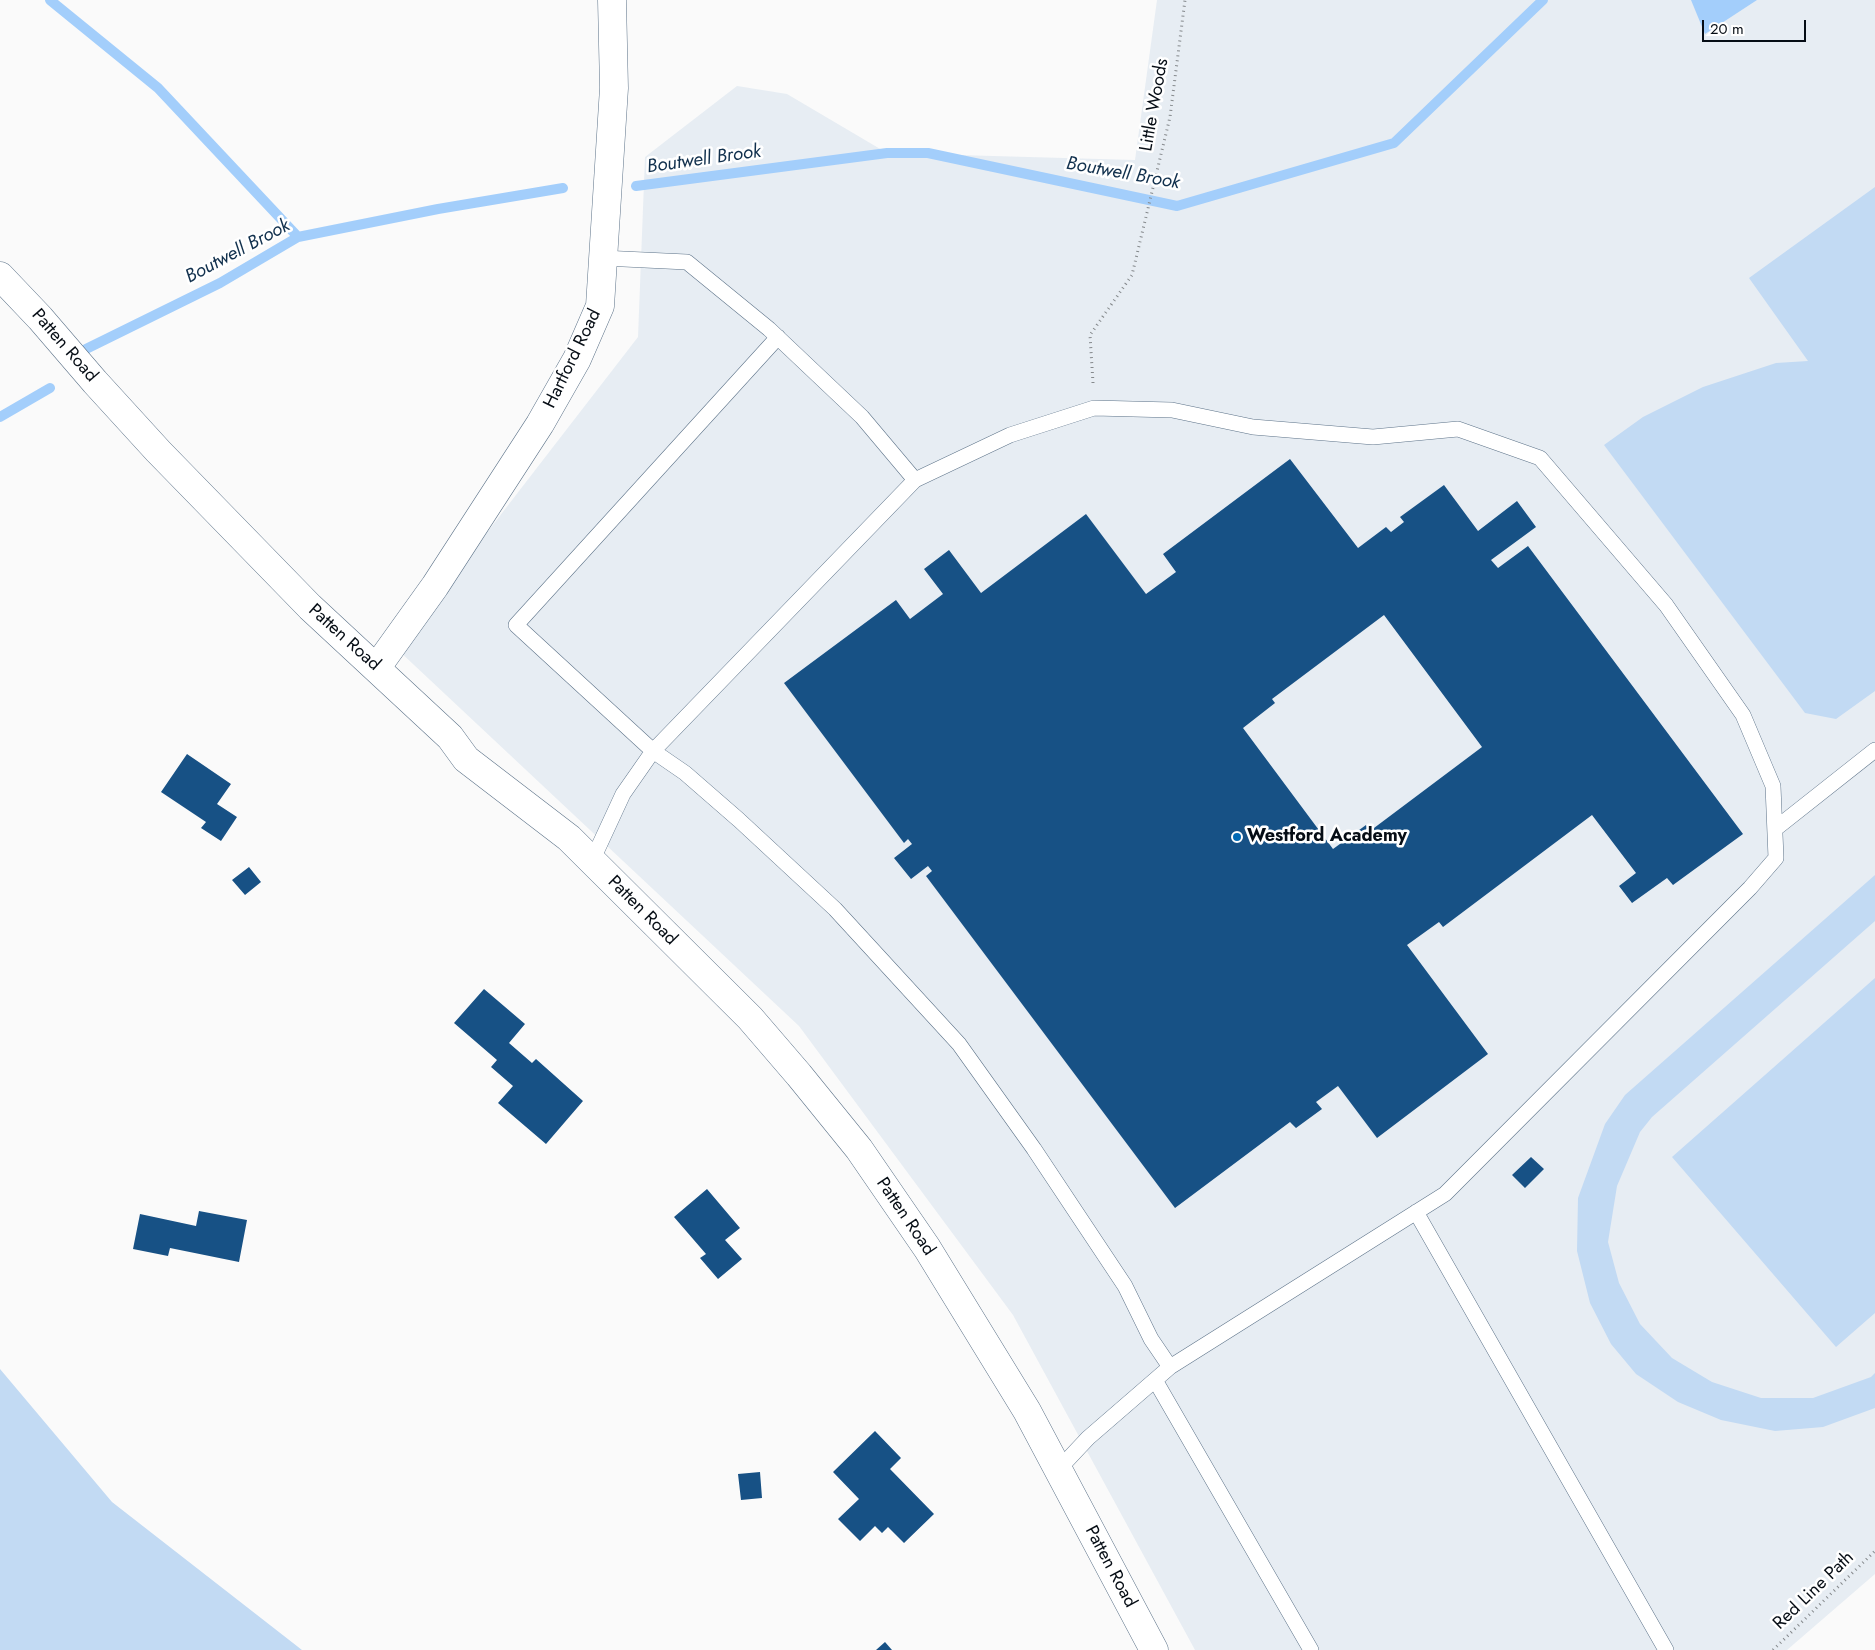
<!DOCTYPE html>
<html>
<head>
<meta charset="utf-8">
<style>
	body { margin:0 }
	#map { position:relative; width:1875px; height:1650px; overflow:hidden; background:#fafafa; font-family:Jost,sans-serif }
	canvas { display:block }
	.scale { position:absolute; left:1702px; top:20px; width:104px; height:22px; box-sizing:border-box; border:2px solid #060d15; border-top:0; padding-left:6px; font-size:15px; line-height:18px; white-space:nowrap; color:#060d15; -webkit-text-stroke:4px #fff; paint-order:stroke }
</style>
</head>
<body>
<div id="map">
<canvas width="1875" height="1650"></canvas>
<div class="scale">20 m</div>
</div>
<script>
const g = document.querySelector('canvas').getContext('2d');
g.lineJoin = 'round';
function fill(path, color) { g.fillStyle = color; g.fill(path, 'evenodd'); }
const shape = rows => new Path2D(rows.map(r => 'M' + r).join(''));
function stroke(path, color, width, dash) { g.strokeStyle = color; g.lineWidth = width; g.lineCap = dash ? 'butt' : 'round'; g.setLineDash(dash || []); g.stroke(path); }
function write(font, color, halo, rows, align = 'center') {
  g.font = font + ' Jost,sans-serif'; g.lineWidth = 5; g.setLineDash([]); g.textBaseline = 'middle'; g.strokeStyle = halo; g.fillStyle = color; for (const [text, x, y, turn = 0] of rows) {
    g.save(); g.translate(x, y); g.rotate((+turn || 0) * Math.PI / 180); g.textAlign = isNaN(turn) ? turn : align; if (halo) g.strokeText(text, 0, 0); g.fillText(text, 0, 0); g.restore();
  }
}
const built = shape([
	[1157,0,1875,0,1875,1574,1787,1650,1195,1650,1013,1315,799,1026,397,649,638,337,645,157,737,86,787,94,887,153,1135,160]
]);
const green = shape([
	[1875,187,1875,691,1836,719,1805,713,1604,445,1643,417,1703,387,1776,363,1808,361,1749,278],
	[1875,875,1875,921,1652,1117,1640,1132,1617,1186,1608,1242,1619,1283,1640,1324,1672,1358,1712,1382,1761,1398,1813,1398,1871,1377,1875,1373,1875,1408,1823,1427,1775,1431,1721,1420,1678,1402,1636,1374,1611,1344,1590,1303,1577,1251,1578,1198,1605,1124,1625,1095],
	[1875,978,1875,1313,1836,1347,1672,1157],
	[0,1369,112,1502,302,1650,0,1650]
]);
const water = shape([
	[1691,0,1757,0,1705,34]
]);
const stream = shape([
	[50,0,158,88,298,237],
	[636,186,887,153,928,153,1177,206,1394,143,1543,0],
	[86,349,220,283,298,237,438,209,563,188],
	[0,417,50,388]
]);
const building = shape([
	[1290,459,1358,548,1386,527,1391,532,1404,522,1400,517,1444,485,1478,531,1517,501,1536,527,1491,560,1498,568,1528,546,1743,834,1673,885,1667,878,1632,903,1619,886,1636,873,1592,815,1443,927,1439,922,1407,945,1488,1054,1377,1138,1338,1086,1316,1102,1322,1109,1296,1128,1290,1122,1175,1208,926,876,932,871,928,866,911,879,894,858,912,844,908,839,904,843,784,683,896,600,910,619,943,594,924,569,949,550,981,593,1086,514,1146,594,1176,572,1163,554],
	[1384,615,1482,747,1370,831,1366,825,1333,849,1243,728,1275,703,1272,699],
	[187,754,231,784,217,804,237,817,221,841,201,828,206,822,161,792],
	[249,867,261,882,245,895,232,880],
	[484,989,525,1024,509,1043,532,1063,536,1059,583,1101,546,1144,498,1103,513,1086,491,1067,497,1060,454,1023],
	[1531,1157,1544,1169,1525,1188,1512,1175],
	[707,1189,740,1228,725,1240,742,1259,718,1279,700,1258,706,1254,674,1217],
	[199,1211,247,1220,239,1262,170,1248,168,1256,133,1249,140,1214,196,1226],
	[875,1431,901,1458,890,1469,934,1514,904,1543,888,1527,882,1533,875,1526,860,1541,838,1519,859,1499,833,1472],
	[760,1472,762,1498,741,1500,738,1474],
	[885,1642,892,1650,876,1650]
]);
const path = shape([
	[1093,383,1090,335,1132,275,1170,117,1185,0],
	[1773,1650,1875,1551]
]);
const service = shape([
	[602,258,687,262,769,329,862,417,915,480,1010,435,1094,408,1172,410,1253,427,1373,437,1458,429,1540,458,1666,605,1743,715,1773,786,1776,858,1750,888,1445,1194,1170,1367],
	[778,337,516,625,653,751,915,480],
	[1775,829,1875,750],
	[592,861,623,794,653,751,685,773,739,820,835,909,959,1044,1034,1149,1125,1286,1151,1339,1170,1367,1088,1438,1058,1470],
	[1416,1212,1666,1650],
	[1155,1380,1311,1650]
]);
const minor = shape([
	[377,667,435,586,540,424,577,359,600,306,614,88,612,0]
]);
const tertiary = shape([
	[0,276,40,318,95,382,158,451,310,607,450,737,466,759,569,838,750,1018,799,1075,859,1149,927,1248,1027,1411,1154,1650]
]);
const markers = [
	[1237,837,5,"#0069b5"]
];
const streetNames = [
	["Little Woods",1155,105,-80],
	["Patten Road",64,346,49],
	["Hartford Road",573,359,-64],
	["Patten Road",344,638,42],
	["Patten Road",642,911,45],
	["Patten Road",905,1217,56],
	["Patten Road",1110,1567,62],
	["Red Line Path",1814,1591,-44]
];
const poiNames = [
	["Westford Academy",1247,837]
];
const waterNames = [
	["Boutwell Brook",704,160,-8],
	["Boutwell Brook",1123,174,10],
	["Boutwell Brook",238,252,-28]
];
fill(built, '#e7edf3');
fill(green, '#c2daf3');
fill(water, '#a3cefb');
stroke(stream, '#a3cefb', 10);
fill(building, '#175185');
stroke(service, '#5d7389', 16);
stroke(minor, '#5d7389', 29);
stroke(tertiary, '#5d7389', 29);
stroke(path, '#85898c', 3, [1, 4]);
stroke(service, '#fff', 15);
stroke(minor, '#fff', 28);
stroke(tertiary, '#fff', 28);
for (const [x, y, r, color] of markers) { const dot = new Path2D(); dot.arc(x, y, r, 0, 2 * Math.PI); g.fillStyle = color; g.fill(dot); stroke(dot, '#fff', 2); }
write('18px', '#060d15', '#fff', streetNames);
write('bold 18px', '#060d15', '#fff', poiNames, 'left');
write('italic 19px', '#11304d', '#fff', waterNames);
</script>
</body>
</html>
